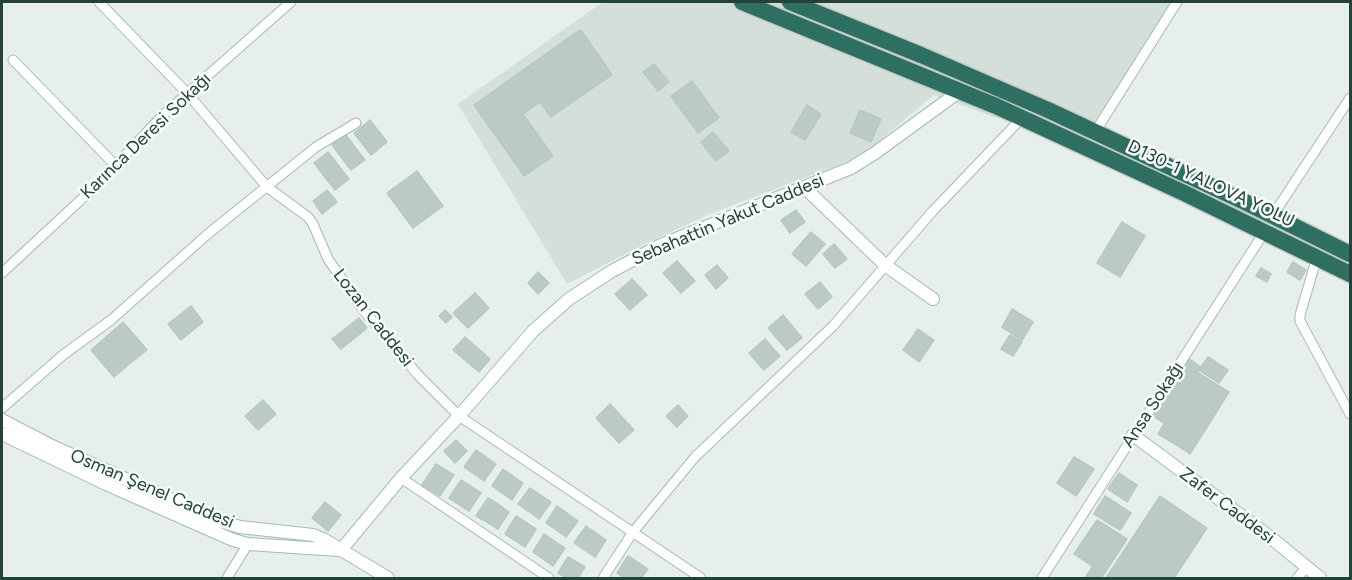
<!DOCTYPE html>
<html>
<head>
<meta charset="utf-8">
<style>
	body { margin:0 }
	#map { position:relative; width:1352px; height:580px; overflow:hidden; background:#e6efeb; font-family:Figtree,sans-serif }
	canvas { display:block }
	.frame { position:absolute; inset:0; border:3px solid #24423a; pointer-events:none }
</style>
</head>
<body>
<div id="map">
<canvas width="1352" height="580"></canvas>
<div class="frame"></div>
</div>
<script>
const g = document.querySelector('canvas').getContext('2d');
g.lineJoin = 'round';
function fill(path, color) { g.fillStyle = color; g.fill(path, 'evenodd'); }
const shape = rows => new Path2D(rows.map(r => 'M' + r).join(''));
function stroke(path, color, width, dash) { g.strokeStyle = color; g.lineWidth = width; g.lineCap = dash ? 'butt' : 'round'; g.setLineDash(dash || []); g.stroke(path); }
function write(font, color, halo, rows, align = 'center') {
  g.font = font + ' Figtree,sans-serif'; g.lineWidth = 5; g.setLineDash([]); g.textBaseline = 'middle'; g.strokeStyle = halo; g.fillStyle = color; for (const [text, x, y, turn = 0] of rows) {
    g.save(); g.translate(x, y); g.rotate((+turn || 0) * Math.PI / 180); g.textAlign = isNaN(turn) ? turn : align; if (halo) g.strokeText(text, 0, 0); g.fillText(text, 0, 0); g.restore();
  }
}
const built = shape([
	[603,2,1177,2,1098,127,1087,147,1040,126,994,117,934,95,868,150,847,162,712,213,641,246,567,284,458,104]
]);
const building = shape([
	[581,30,601,59,585,70,564,41,581,30],
	[564,41,585,70,523,114,553,156,524,176,474,105,564,41],
	[601,59,612,75,551,117,540,102,601,59],
	[654,64,669,82,658,91,643,72,654,64],
	[692,81,719,118,698,133,671,96,692,81],
	[807,105,821,114,805,140,791,132,807,105],
	[860,110,881,119,871,142,850,133,860,110],
	[370,120,387,142,371,155,354,133,370,120],
	[713,132,729,151,716,161,701,142,713,132],
	[345,134,365,160,351,170,332,145,345,134],
	[328,152,349,179,335,190,314,163,328,152],
	[417,171,443,206,413,228,387,193,417,171],
	[327,190,337,202,322,214,313,201,327,190],
	[796,210,805,222,790,233,781,220,796,210],
	[1122,222,1145,236,1120,277,1097,263,1122,222],
	[811,232,825,244,806,266,792,254,811,232],
	[834,244,847,259,835,268,823,254,834,244],
	[677,261,695,281,681,293,663,273,677,261],
	[1293,262,1306,270,1300,280,1287,272,1293,262],
	[717,265,728,278,716,289,705,275,717,265],
	[1261,268,1271,274,1267,282,1256,276,1261,268],
	[538,272,549,283,538,294,528,283,538,272],
	[632,279,647,295,630,310,615,294,632,279],
	[820,282,832,297,818,309,805,294,820,282],
	[475,293,489,308,468,328,453,313,475,293],
	[191,306,203,322,181,340,168,324,191,306],
	[1012,309,1033,322,1022,340,1002,327,1012,309],
	[445,310,452,317,446,323,439,316,445,310],
	[783,315,802,338,787,350,768,328,783,315],
	[359,318,367,328,341,349,332,339,359,318],
	[123,322,147,350,128,365,105,338,123,322],
	[918,329,934,340,919,362,903,350,918,329],
	[1010,335,1022,342,1013,356,1001,349,1010,335],
	[465,337,490,359,479,372,453,350,465,337],
	[105,338,128,365,114,377,91,350,105,338],
	[765,339,780,356,764,370,749,353,765,339],
	[1208,357,1228,370,1219,383,1199,370,1208,357],
	[1188,358,1201,367,1165,424,1153,416,1188,358],
	[1197,372,1214,383,1175,444,1158,434,1197,372],
	[1214,383,1229,392,1190,454,1175,444,1214,383],
	[263,400,276,414,258,430,245,416,263,400],
	[610,404,634,430,619,443,596,418,610,404],
	[678,405,688,416,677,427,666,416,678,405],
	[456,440,467,451,455,463,444,451,456,440],
	[476,450,486,457,474,474,464,467,476,450],
	[486,457,496,464,484,481,474,474,486,457],
	[1074,457,1094,469,1076,496,1057,483,1074,457],
	[436,464,454,475,440,496,422,485,436,464],
	[503,469,523,483,512,500,492,486,503,469],
	[1119,473,1137,485,1127,502,1108,489,1119,473],
	[461,480,481,493,469,511,449,498,461,480],
	[530,488,551,502,539,519,518,504,530,488],
	[1105,496,1131,513,1120,530,1094,514,1105,496],
	[1160,496,1207,528,1174,578,1106,578,1160,496],
	[488,498,498,504,487,522,476,516,488,498],
	[325,502,341,515,328,531,312,518,325,502],
	[498,504,509,512,498,529,487,522,498,504],
	[557,506,578,521,566,537,546,523,557,506],
	[516,516,536,529,525,547,505,534,516,516],
	[1097,520,1127,539,1104,574,1074,554,1097,520],
	[586,526,606,540,595,557,574,543,586,526],
	[544,534,565,548,553,566,533,552,544,534],
	[628,556,636,561,625,578,617,573,628,556],
	[568,557,585,567,578,578,567,578,558,573,568,557],
	[636,561,648,569,641,578,625,578,636,561],
	[1093,566,1104,574,1101,578,1085,578,1093,566]
]);
const street = shape([
	[99,2,187,93,267,187,308,217,313,224,328,259,364,311,418,375,459,416,701,578],
	[13,60,116,166],
	[1095,132,1177,2],
	[1273,215,1350,98],
	[1317,257,1300,315,1300,321,1350,414],
	[2,273,100,182,163,115,291,2],
	[2,408,63,355,111,320,209,233,316,147,356,123],
	[401,478,549,578],
	[227,578,248,544],
	[603,578,633,532,695,457,833,326,932,212,1017,123],
	[1042,578,1265,231],
	[1297,578,1307,567]
]);
const secondary = shape([
	[804,187,885,265,933,299],
	[2,420,52,446,217,520,240,527,313,535,323,539,388,578],
	[2,434,106,484,233,540,248,544,339,550],
	[1133,435,1270,537,1320,578],
	[341,550,401,478,459,416,533,331,569,299,612,271,661,245,851,168,875,153,960,91]
]);
const highway = shape([
	[742,2,996,106,1182,192,1350,274],
	[790,2,921,55,1048,110,1247,203,1350,254]
]);
const streetNames = [
	["Karınca Deresi Sokağı",146,136,-44],
	["D130-1 YALOVA YOLU",1211,184,25],
	["Sebahattin Yakut Caddesi",728,220,-23],
	["Lozan Caddesi",373,318,52],
	["Ansa Sokağı",1153,405,-57],
	["Osman Şenel Caddesi",152,489,23],
	["Zafer Caddesi",1227,506,37]
];
fill(built, '#d4dfda');
fill(building, '#bbcac4');
stroke(building, '#b8c9c2', 1.5);
stroke(street, '#a8b8b2', 11);
stroke(secondary, '#a4bbb3', 14);
stroke(highway, '#c2cac8', 19);
stroke(street, '#fff', 9);
stroke(secondary, '#fff', 12);
stroke(highway, '#2f6f62', 16);
write('18px', '#24423a', '#f7fbf9', streetNames);
</script>
</body>
</html>
